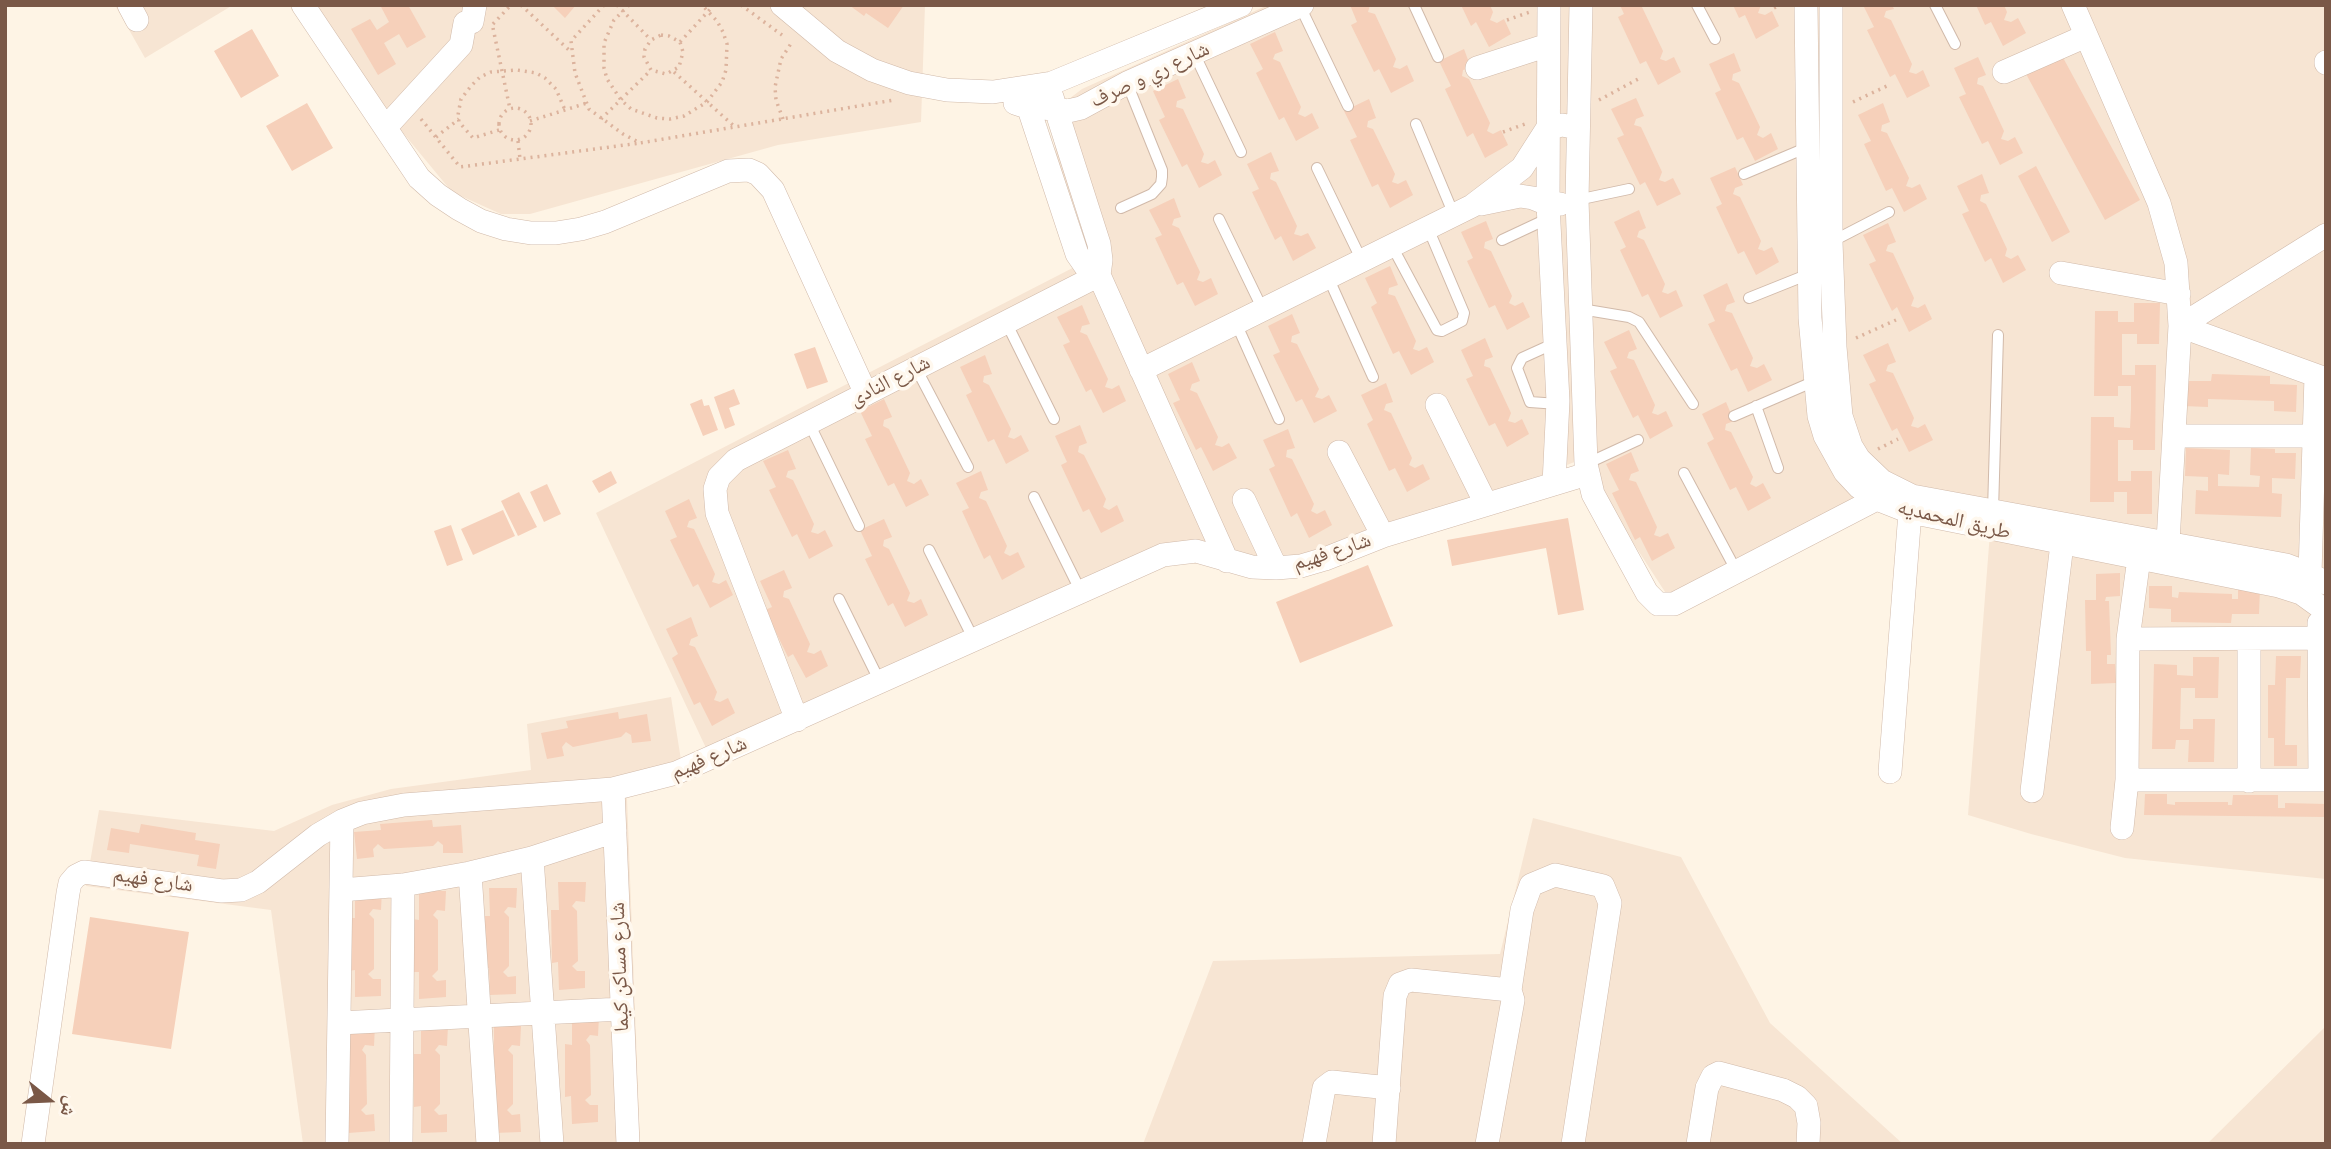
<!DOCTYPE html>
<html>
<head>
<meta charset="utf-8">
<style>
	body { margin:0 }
	#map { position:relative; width:2331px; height:1149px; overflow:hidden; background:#fef4e5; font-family:Karla,"Noto Naskh Arabic",sans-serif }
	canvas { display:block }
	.frame { position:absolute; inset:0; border:7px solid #7a5847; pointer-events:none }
	.north { position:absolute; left:14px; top:1065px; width:70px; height:70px; -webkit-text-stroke:5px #fff8ee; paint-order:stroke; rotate:108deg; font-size:19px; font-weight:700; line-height:28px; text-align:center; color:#7a5847 }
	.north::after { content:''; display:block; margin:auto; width:24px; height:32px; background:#7a5847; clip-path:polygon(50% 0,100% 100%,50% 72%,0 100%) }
</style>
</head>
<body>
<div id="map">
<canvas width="2331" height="1149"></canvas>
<div class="frame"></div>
<div class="north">ش</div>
</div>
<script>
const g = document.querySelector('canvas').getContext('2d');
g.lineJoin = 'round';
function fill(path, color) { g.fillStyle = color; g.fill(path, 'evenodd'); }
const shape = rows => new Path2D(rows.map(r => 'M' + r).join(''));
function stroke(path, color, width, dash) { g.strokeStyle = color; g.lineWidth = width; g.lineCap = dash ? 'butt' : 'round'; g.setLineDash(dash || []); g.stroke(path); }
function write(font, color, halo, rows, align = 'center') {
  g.font = font + ' Karla,"Noto Naskh Arabic",sans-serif'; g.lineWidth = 7; g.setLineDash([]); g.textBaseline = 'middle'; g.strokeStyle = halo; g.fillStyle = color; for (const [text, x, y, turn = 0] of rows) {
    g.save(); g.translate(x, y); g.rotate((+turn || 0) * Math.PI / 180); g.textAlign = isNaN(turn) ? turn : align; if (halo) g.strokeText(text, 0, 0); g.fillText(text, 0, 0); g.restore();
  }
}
const residential = shape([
	[115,5,233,5,145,58],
	[314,5,925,5,921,122,778,145,530,214,501,214,452,192,399,128],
	[1268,5,2326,5,2326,879,2125,858,2031,834,1968,815,1992,507,1879,487,1669,598,1602,495,1592,455,1300,571,1191,554,713,763,596,513,1092,258,1056,155,1054,138,1065,102,1082,89],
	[671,697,684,779,627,798,640,1144,303,1144,271,910,86,886,99,810,274,831,332,805,391,789,531,770,527,724],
	[1533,818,1681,857,1770,1023,1903,1144,1143,1144,1213,961,1500,954],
	[2326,1026,2326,1144,2207,1144]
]);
const building = shape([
	[380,5,408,5,426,37,407,48,399,34,384,43,396,64,378,75,351,29,370,19,377,30,389,22],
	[552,5,576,5,565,18],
	[849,5,904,5,888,28,866,13,864,16],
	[1350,5,1370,5,1368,12,1375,14,1396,59,1393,67,1400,69,1407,65,1414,81,1391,93,1379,69,1374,72,1351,25,1357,22],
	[1461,5,1490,5,1493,12,1490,20,1497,23,1504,19,1511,34,1489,47,1476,22,1471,26],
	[1620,5,1642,7,1663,51,1660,59,1666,61,1674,57,1681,72,1658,85,1646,61,1640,64,1618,17,1624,14],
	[1733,5,1761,5,1758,13,1765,15,1772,11,1779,26,1756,39,1745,15,1739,18],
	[1863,5,1892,5,1894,9,1886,11,1884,17,1891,20,1912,64,1909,72,1916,74,1923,70,1930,86,1907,98,1895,74,1890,77,1867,30,1874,27],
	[1976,5,2004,5,2007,12,2004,20,2011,22,2018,18,2026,33,2003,46,1991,22,1985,25],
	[252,29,279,76,241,98,214,51],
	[1275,32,1283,51,1275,54,1273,59,1280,62,1301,107,1298,114,1305,117,1312,113,1319,128,1296,141,1284,117,1279,120,1256,73,1263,69,1250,44],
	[1464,49,1471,68,1463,70,1462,76,1469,79,1490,123,1487,131,1493,134,1501,130,1508,145,1485,158,1473,133,1467,137,1445,89,1451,86,1439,61],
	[2060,52,2140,200,2105,220,2025,72],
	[1734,53,1741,71,1733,74,1732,80,1739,83,1760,127,1757,135,1763,138,1771,133,1778,149,1755,161,1743,137,1737,140,1715,93,1721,90,1709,64],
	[1978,57,1986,75,1978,78,1977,84,1983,86,2004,131,2001,139,2008,141,2015,137,2023,153,2000,165,1988,141,1982,144,1959,97,1966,94,1954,68],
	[1178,79,1186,98,1177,101,1176,107,1183,109,1204,154,1201,162,1208,164,1215,160,1222,175,1199,188,1187,164,1182,167,1159,120,1165,117,1153,91],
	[1636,98,1644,116,1636,119,1634,125,1641,127,1662,172,1659,180,1665,182,1673,178,1681,194,1657,206,1645,182,1640,185,1617,138,1624,135,1611,109],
	[1369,99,1376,118,1368,121,1367,127,1373,129,1395,174,1392,182,1398,184,1406,180,1413,195,1390,208,1378,184,1372,187,1350,140,1357,137,1344,111],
	[307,103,333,148,292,171,266,126],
	[1883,103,1890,122,1882,125,1881,131,1887,133,1909,178,1906,186,1912,188,1920,184,1927,199,1904,212,1892,188,1886,191,1864,144,1871,141,1858,115],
	[1271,152,1279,171,1271,173,1270,179,1276,182,1297,226,1294,234,1301,236,1308,233,1316,248,1293,261,1281,236,1275,240,1252,192,1259,189,1247,164],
	[2036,166,2070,232,2052,242,2018,176],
	[1735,167,1743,185,1735,188,1733,194,1740,197,1761,241,1758,249,1764,251,1772,247,1779,262,1756,275,1744,251,1738,254,1716,207,1722,204,1710,178],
	[1982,174,1989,193,1981,195,1980,201,1986,204,2007,249,2005,256,2011,259,2018,255,2026,270,2003,283,1991,258,1985,262,1962,214,1969,211,1957,186],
	[1174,198,1181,217,1174,219,1172,225,1179,228,1200,272,1197,280,1203,282,1211,278,1218,294,1195,306,1183,282,1177,285,1155,238,1162,235,1149,210],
	[1639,210,1646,228,1639,231,1637,237,1644,240,1665,284,1662,292,1668,294,1676,290,1683,306,1660,318,1648,294,1642,297,1620,250,1626,247,1614,222],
	[1486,221,1493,239,1485,242,1484,248,1491,251,1512,296,1509,303,1515,306,1523,302,1530,317,1507,330,1495,305,1489,308,1467,261,1473,258,1461,232],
	[1888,223,1896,242,1888,245,1886,251,1893,253,1914,298,1911,306,1918,308,1925,304,1932,319,1909,332,1897,307,1892,311,1869,264,1876,261,1863,235],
	[1390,266,1398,285,1389,288,1388,294,1395,296,1416,341,1413,349,1419,351,1427,347,1434,362,1411,375,1399,351,1393,354,1371,307,1377,303,1365,278],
	[1727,283,1735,302,1727,305,1725,311,1732,313,1753,358,1750,366,1757,368,1764,364,1772,380,1748,392,1737,368,1731,371,1708,324,1715,321,1703,295],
	[2134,303,2160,303,2159,344,2137,344,2137,334,2122,334,2122,375,2135,375,2135,365,2156,365,2155,450,2133,450,2133,440,2118,440,2118,481,2131,481,2131,471,2152,471,2152,514,2127,514,2127,492,2114,492,2114,502,2090,502,2091,417,2114,417,2114,427,2130,428,2131,409,2131,386,2118,386,2118,396,2094,396,2095,311,2118,311,2118,322,2134,322],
	[1082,305,1090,324,1082,326,1080,332,1087,335,1108,379,1105,387,1112,389,1119,385,1126,401,1103,413,1091,389,1086,392,1063,345,1070,342,1057,317],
	[1292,314,1300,333,1292,336,1291,342,1297,344,1319,389,1315,397,1322,399,1329,395,1337,411,1314,423,1302,399,1296,402,1273,355,1280,352,1268,326],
	[1629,330,1637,349,1629,352,1627,358,1634,360,1655,405,1652,413,1658,415,1666,411,1673,426,1650,439,1638,415,1633,418,1610,371,1617,368,1604,342],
	[1485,338,1493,357,1485,360,1484,366,1490,368,1511,413,1508,421,1515,423,1522,419,1529,434,1507,447,1495,423,1489,426,1466,379,1473,376,1461,350],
	[1888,343,1896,362,1888,365,1886,371,1893,373,1914,418,1911,426,1918,428,1925,424,1933,440,1909,452,1897,428,1892,431,1869,384,1876,381,1863,355],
	[815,347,828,382,807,389,794,354],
	[985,355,992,374,984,376,983,382,989,385,1011,429,1008,437,1014,439,1021,435,1029,451,1006,464,994,439,988,442,966,395,972,392,960,367],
	[1192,362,1200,381,1192,384,1190,390,1197,393,1218,437,1215,445,1222,447,1229,443,1237,458,1213,471,1201,447,1196,450,1173,403,1180,400,1168,374],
	[2212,374,2270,376,2270,384,2297,385,2296,412,2274,411,2274,401,2208,399,2208,407,2183,406,2184,381,2211,381],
	[1386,383,1393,402,1386,404,1384,410,1391,413,1412,458,1409,465,1415,468,1423,464,1430,479,1407,492,1395,468,1389,471,1367,424,1373,420,1361,395],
	[734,389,740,404,729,408,735,425,725,429,714,397],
	[702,399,704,406,709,405,718,430,703,436,690,404],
	[884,399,892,417,884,420,883,426,889,429,910,473,907,481,914,484,921,479,929,495,906,507,894,483,888,486,865,439,872,436,860,411],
	[1726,402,1734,421,1726,424,1725,430,1731,432,1753,477,1750,484,1756,487,1763,483,1771,498,1748,511,1736,487,1730,490,1707,443,1714,439,1702,414],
	[1080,425,1087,443,1079,446,1078,452,1084,455,1106,499,1103,507,1109,510,1117,505,1124,521,1101,533,1089,509,1083,512,1061,465,1067,462,1055,436],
	[1288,429,1295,448,1287,450,1286,457,1292,459,1314,504,1311,511,1317,514,1325,510,1332,525,1309,538,1297,513,1291,517,1269,469,1275,466,1263,440],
	[2186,448,2230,450,2229,475,2218,474,2218,486,2259,487,2260,476,2250,475,2251,448,2275,449,2275,453,2296,453,2295,479,2272,478,2272,493,2282,494,2281,517,2195,514,2196,490,2208,491,2208,477,2185,476],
	[788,450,796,469,788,471,786,477,793,480,814,524,811,532,818,534,825,530,833,546,809,559,797,534,792,537,769,490,776,487,763,461],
	[1631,452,1639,471,1631,474,1629,480,1636,482,1657,527,1654,535,1660,537,1668,533,1675,548,1652,561,1640,537,1635,540,1612,493,1619,490,1606,464],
	[611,471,617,483,599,493,592,481],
	[981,471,988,490,981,492,979,498,986,501,1007,546,1004,553,1010,556,1018,552,1025,567,1002,580,990,555,984,559,962,511,969,508,956,483],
	[547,484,561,514,544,522,530,492],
	[519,492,537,527,518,536,501,501],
	[689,499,697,518,689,521,687,527,694,529,715,574,712,582,719,584,726,580,733,595,710,608,698,584,693,587,670,540,677,537,665,511],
	[503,510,515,536,473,555,461,529],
	[1568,518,1584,610,1558,615,1546,548,1452,566,1447,540],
	[884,519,892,537,884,540,883,546,889,549,910,593,907,601,914,603,921,599,928,615,905,627,893,603,888,606,865,559,872,556,860,530],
	[451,525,463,560,447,566,434,531],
	[1368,565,1393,626,1300,663,1276,602],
	[784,570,792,588,784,591,783,597,789,599,810,644,807,652,814,654,821,650,828,666,806,678,793,654,788,657,765,610,772,607,760,581],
	[2120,573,2120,596,2106,597,2105,601,2109,601,2111,655,2107,655,2107,664,2115,664,2116,683,2091,684,2091,651,2086,651,2085,600,2096,600,2096,574],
	[2149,586,2172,586,2172,597,2178,598,2179,592,2232,594,2232,599,2238,599,2238,588,2260,589,2259,614,2232,614,2231,623,2171,622,2171,609,2149,608],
	[691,617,698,636,691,639,689,645,695,647,717,692,714,700,720,702,728,698,735,713,712,726,700,702,694,705,672,658,678,654,666,629],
	[2276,656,2301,656,2300,678,2286,678,2285,745,2297,745,2297,766,2274,766,2274,738,2268,738,2268,685,2275,685],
	[2193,657,2219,657,2218,698,2195,698,2195,688,2181,688,2180,729,2193,729,2193,719,2215,719,2214,762,2188,762,2189,740,2176,740,2175,749,2152,749,2154,664,2177,665,2177,675,2193,676],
	[618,712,619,719,647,714,651,741,632,743,631,735,626,732,621,737,573,747,566,742,562,747,564,756,547,759,541,733,568,728,566,721],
	[2145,794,2167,794,2167,804,2175,805,2175,802,2228,802,2228,805,2232,805,2233,795,2278,795,2278,808,2285,808,2285,803,2326,804,2326,817,2144,815],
	[432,820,433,827,461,825,463,853,443,853,443,845,438,841,433,846,384,849,378,844,373,849,374,857,357,859,354,832,381,830,380,824],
	[141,824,196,833,195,840,220,844,216,869,197,866,199,855,130,844,129,853,107,850,111,828,139,833],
	[558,882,586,882,585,902,576,901,572,906,577,911,578,961,572,966,577,971,585,971,585,988,559,990,558,962,552,963,551,910,559,910],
	[489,888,517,888,516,908,508,907,504,912,509,917,509,966,503,972,508,977,516,976,516,994,490,995,489,968,483,968,482,916,490,916],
	[355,890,382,890,381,910,373,909,369,914,374,919,374,969,368,974,373,979,381,979,381,996,355,997,355,970,348,971,348,918,355,918],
	[419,891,446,891,445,911,437,910,433,915,438,920,438,970,432,976,437,981,446,980,446,997,419,999,419,972,412,972,412,919,419,920],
	[90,917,189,932,171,1049,72,1034],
	[572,1016,599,1016,598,1036,590,1035,586,1040,590,1045,591,1095,585,1100,590,1105,598,1105,598,1122,572,1124,571,1096,565,1097,565,1044,572,1045],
	[375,1025,374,1046,365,1045,362,1050,366,1055,367,1104,361,1110,366,1115,374,1114,375,1131,348,1133,348,1026],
	[421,1026,448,1026,447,1046,439,1045,435,1050,440,1055,440,1104,434,1110,439,1115,447,1114,447,1132,421,1133,421,1106,414,1107,414,1054,421,1054],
	[494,1026,521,1026,520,1046,512,1045,508,1050,513,1055,513,1104,507,1110,512,1115,520,1114,521,1132,494,1133,487,1054,494,1054]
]);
const path = shape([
	[521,5,571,52],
	[604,5,571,41,575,73,589,109,623,134,640,143,894,100],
	[617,5,651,40],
	[629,5,614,20,604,43,604,68,607,79,621,100,631,109,657,118,670,119,684,116,707,102,722,82,726,70,727,44,723,32,717,21,702,5],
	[741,5,782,35],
	[1774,8,1780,5],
	[1507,20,1530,12],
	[493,24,511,5],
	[493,28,510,109],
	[661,35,669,36,680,42,683,52,679,67,666,74,651,70,644,57,645,49,651,40,661,35],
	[680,42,714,5],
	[674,72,735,127],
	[1599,100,1640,78],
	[1853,102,1889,85],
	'499 124a16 16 0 1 1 32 0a16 16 0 1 1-32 0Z',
	[421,119,460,167,640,143],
	[601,119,651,70],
	[783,119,776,100,775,87,781,59,792,42],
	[530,121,587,103],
	[499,130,473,138,459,122,458,115,461,99,471,86,480,77,491,72,517,70,536,73,545,78,556,89,565,110],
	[1503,132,1525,124],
	[436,137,459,119],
	[518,141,520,159],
	[1856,338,1896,320],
	[1878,449,1898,439]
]);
const lane = shape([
	[1414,5,1438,57],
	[1697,5,1715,39],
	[1935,5,1955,44],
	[1300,6,1348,106],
	[1194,53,1241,152],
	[1416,124,1454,215],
	[1317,168,1362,261],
	[1744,174,1808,147],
	[1577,200,1629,189],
	[1121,208,1152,194,1161,184,1162,177,1162,170,1127,83],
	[1219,219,1263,310],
	[1502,240,1549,218],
	[1831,242,1889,212],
	[1392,246,1437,330,1442,331,1462,321,1464,313,1428,228],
	[1328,277,1373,377],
	[1749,298,1809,274],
	[1581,309,1629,317,1639,322,1693,404],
	[1006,322,1054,419],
	[1236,323,1279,419],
	[1555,343,1522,358,1517,368,1530,402,1558,404],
	[916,368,968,467],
	[1756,406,1778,468],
	[1734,416,1815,381],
	[809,423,859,526],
	[1586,464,1638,440],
	[1684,473,1737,572],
	[1034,497,1081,592],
	[1993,511,1998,335],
	[929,550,974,640],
	[839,599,880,682]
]);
const street = shape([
	[129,5,137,20],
	[303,5,419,178,438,195,459,209,481,221,506,229,531,233,556,233,581,229,605,222,728,171,749,170,758,174,773,190,866,394],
	[782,5,837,51,872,70,909,83,947,90,993,92,1052,83,1241,5],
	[1549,5,1548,204,1558,401,1554,484],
	[1581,5,1577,200,1586,464,1593,494,1647,593,1658,604,1674,604,1888,493],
	[1806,5,1810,318,1819,416,1825,436,1845,472,1859,487,1877,499,1910,512,2279,586,2301,593,2326,611],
	[1831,5,1831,242,1835,347,1841,416,1851,446,1859,459,1882,481,1912,496,2286,565,2310,574,2326,583],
	[2073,5,2159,203,2176,263,2180,326,2168,542],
	[2326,63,2326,62],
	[1477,68,1548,45],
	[2004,72,2086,36],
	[1022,88,1077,254,1086,267,1099,275,1227,561],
	[1052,97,1099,244,1101,260,1099,275],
	[1015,103,1021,105,1068,111,1081,108,1127,83,1302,5],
	[386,127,461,45,465,23,472,22,475,5],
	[1481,204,1520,196,1533,198,1548,204,1560,204],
	[2061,273,2179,294],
	[2180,326,2326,235],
	[2180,326,2326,379],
	[1141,370,1472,206,1522,168,1547,129,1562,125,1578,128],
	[1437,405,1486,504],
	[2174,436,2313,436],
	[1339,452,1383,536],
	[1244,500,1276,568],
	[2310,574,2316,376],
	[2319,623,2320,780],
	[2128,639,2318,638],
	[2249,639,2249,781],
	[797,720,717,513,715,489,719,477,736,460,1099,275],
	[1890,772,1910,512],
	[2127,780,2326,780],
	[613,789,628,1144],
	[2032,791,2062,544],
	[2122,828,2127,780,2128,639,2139,558],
	[532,858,552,1144],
	[470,873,488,1144],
	[341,890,403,885,470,873,532,858,615,831],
	[1510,990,1522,910,1531,885,1555,875,1603,886,1610,903,1573,1144],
	[339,1023,622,1009],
	[33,1144,68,893,70,883,76,876,84,872,222,891,241,890,258,882,318,835,342,821,362,813,404,805,613,789,676,773,1163,555,1196,551,1252,567,1276,568,1301,566,1325,559,1383,536,1587,474],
	[337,1144,342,821],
	[401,1144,403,885],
	[1314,1144,1324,1088,1332,1082,1389,1088],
	[1384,1144,1395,996,1400,984,1411,980,1510,990,1513,1000,1487,1144],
	[1698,1144,1707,1088,1713,1076,1719,1073,1783,1090,1797,1097,1806,1106,1809,1123,1808,1144]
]);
const streetNames = [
	["شارع ري و صرف",1150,75,-25],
	["شارع النادى",890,381,-27],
	["طريق المحمديه",1954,520,13],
	["شارع فهيم",1332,552,-18],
	["شارع فهيم",709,758,-23],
	["شارع فهيم",153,880,8],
	["شارع مساكن كيما",620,967,-92]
];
fill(residential, '#f7e5d3');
fill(building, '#f6d0ba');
stroke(lane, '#d1baaa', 12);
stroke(street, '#d1baaa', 24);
stroke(path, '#dcb39d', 3.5, [2, 5]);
stroke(lane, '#fff', 10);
stroke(street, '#fff', 23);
write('21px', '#7a5847', '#fff8ee', streetNames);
</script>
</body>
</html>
